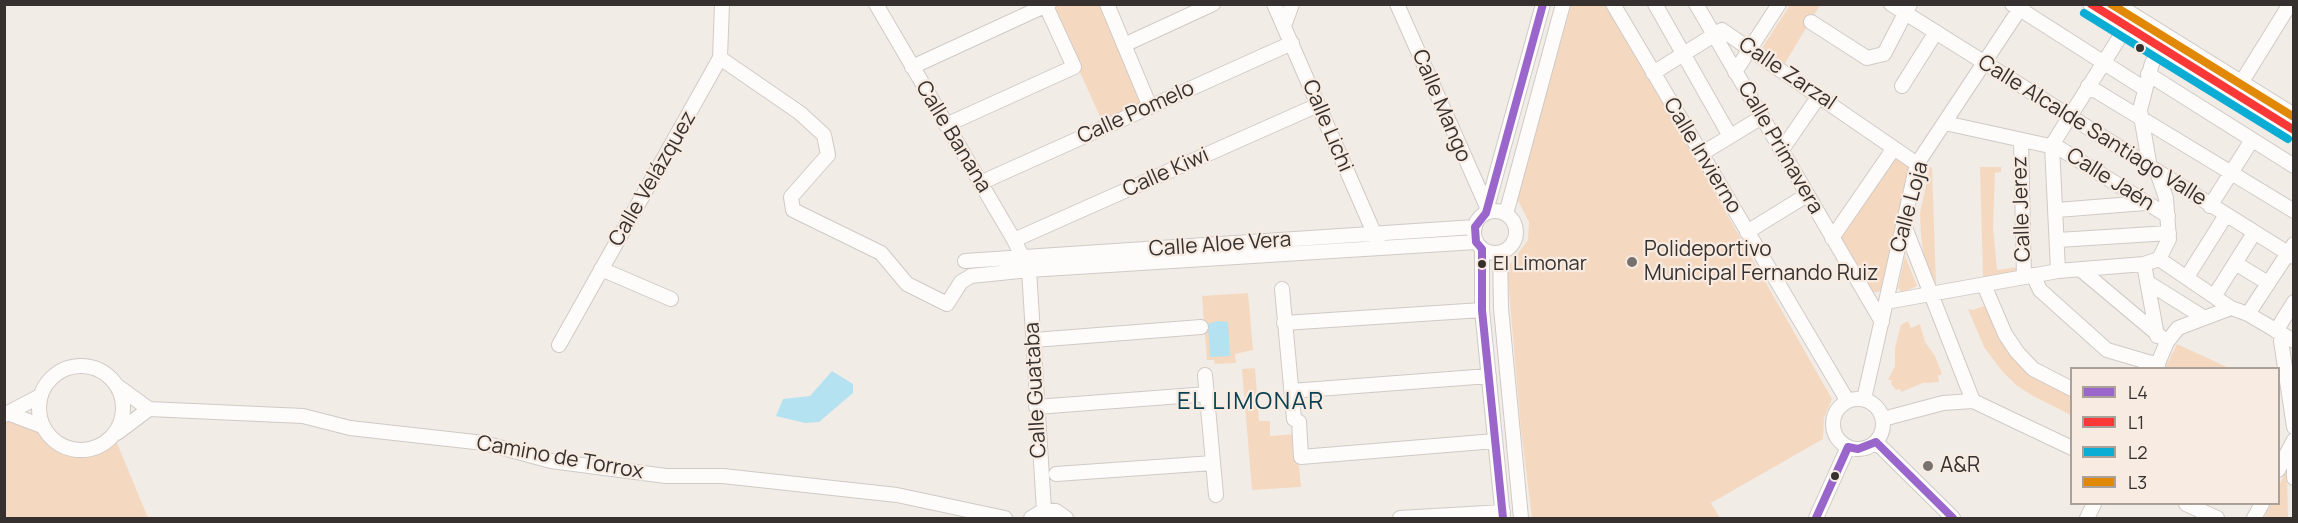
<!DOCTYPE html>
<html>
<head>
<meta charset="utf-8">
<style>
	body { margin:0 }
	#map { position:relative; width:2298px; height:523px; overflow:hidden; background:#f2ece7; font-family:Manrope,sans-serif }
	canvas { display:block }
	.frame { position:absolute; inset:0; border:6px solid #36312e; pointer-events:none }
	.legend { position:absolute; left:2070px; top:367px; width:210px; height:138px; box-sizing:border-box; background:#f7ebe2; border:2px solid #aaa19a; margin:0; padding:8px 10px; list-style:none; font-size:18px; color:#36312e }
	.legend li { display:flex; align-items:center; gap:12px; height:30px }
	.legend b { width:30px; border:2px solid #aaa19a }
</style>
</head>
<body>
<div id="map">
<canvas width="2298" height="523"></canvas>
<div class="frame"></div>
<ul class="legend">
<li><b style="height:8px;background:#9a66cc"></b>L4</li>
<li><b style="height:8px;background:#fa3837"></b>L1</li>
<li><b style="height:8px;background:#0badd5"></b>L2</li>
<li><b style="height:8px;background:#e18907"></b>L3</li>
</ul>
</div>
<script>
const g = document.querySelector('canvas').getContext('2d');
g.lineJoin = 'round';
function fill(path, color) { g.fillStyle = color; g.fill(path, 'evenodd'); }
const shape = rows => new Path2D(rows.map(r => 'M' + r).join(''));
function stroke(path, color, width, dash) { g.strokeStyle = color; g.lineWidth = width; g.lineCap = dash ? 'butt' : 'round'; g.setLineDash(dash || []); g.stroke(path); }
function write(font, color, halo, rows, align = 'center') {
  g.font = font + ' Manrope,sans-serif'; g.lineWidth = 4.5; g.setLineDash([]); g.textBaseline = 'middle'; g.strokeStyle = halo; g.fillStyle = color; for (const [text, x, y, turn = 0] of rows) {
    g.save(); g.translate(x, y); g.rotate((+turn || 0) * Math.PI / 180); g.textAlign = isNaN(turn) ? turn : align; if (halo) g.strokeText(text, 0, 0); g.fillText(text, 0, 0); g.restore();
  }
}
const green = shape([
	[1054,4,1104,5,1146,105,1104,125,1050,7],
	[1571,5,1608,5,1832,399,1824,418,1823,439,1711,503,1720,518,1532,518,1521,430,1507,268,1528,240,1529,222,1517,199],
	[1790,5,1820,5,1785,63,1762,48],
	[1895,153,1911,164,1881,288,1879,292,1873,292,1838,237],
	[1930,167,1932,168,1936,285,1924,257,1921,236,1920,213],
	[1980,167,2001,167,2001,172,1995,173,1993,227,1997,270,2019,267,2020,271,1983,277],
	[1905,256,1917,286,1902,292,1898,288],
	[1248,293,1253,350,1235,354,1236,363,1215,364,1214,360,1207,360,1202,296],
	[1989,304,2011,350,2071,391,2071,415,2033,396,2016,385,2002,371,1984,347,1968,309,1973,310],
	[1908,321,1911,328,1920,324,1925,342,1935,356,1942,374,1938,376,1939,382,1923,383,1901,392,1900,389,1896,390,1891,384,1892,380,1888,380,1895,366,1895,348,1901,325],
	[2177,344,2229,368,2165,368],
	[1255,368,1259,421,1270,421,1270,436,1296,434,1301,487,1252,490,1242,369],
	[4,416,42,426,50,438,61,446,75,451,89,450,115,438,148,518,5,518],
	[2284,474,2287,474,2288,518,2264,518,2271,504,2278,504,2279,486]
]);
const water = shape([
	[1217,321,1228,322,1230,356,1210,357,1208,324],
	[832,371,853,384,853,393,819,422,805,423,776,416,783,399,810,396]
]);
const minor = shape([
	[876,4,1014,240,1029,270,1044,510],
	[1107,4,1150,107],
	[1274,4,1378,242],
	[1397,4,1487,207],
	[1613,4,1847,400],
	[1655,4,1730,136],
	[1696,4,1882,322],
	[1891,4,2294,257],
	[2012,4,2145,89],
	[2090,4,2294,130],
	[2116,4,2294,115],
	[1811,22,1867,58,1884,54,1910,4],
	[1284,26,1292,4],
	[1124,45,1213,4],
	[720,58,800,113,824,135,828,155,791,197,793,210,881,253,907,284,947,304,961,282,971,276,1029,270,1476,242],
	[912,67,1049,4],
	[1735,72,1779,4],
	[1653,73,1722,30,1917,164],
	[2148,74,2294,166],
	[2241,83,2290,4],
	[1902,86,1936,32],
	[2088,86,2294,211],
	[1945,123,2059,148,2168,216],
	[946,125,1074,67,1046,6],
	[2021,141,2024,277],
	[2052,145,2126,27],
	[2052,145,2058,271],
	[1781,151,1819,96],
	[1701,154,1762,117],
	[2150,168,2140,110,2152,63,2161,49],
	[980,183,1292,43],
	[2210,206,2252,140],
	[2057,210,2145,203],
	[1486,211,1543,4],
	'1474 232a21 21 0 1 1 42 0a21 21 0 1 1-42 0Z',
	[1506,214,1563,4],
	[1904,225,1973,401,2072,448],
	[1747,232,1807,195],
	[1832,238,1894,148],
	[1014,240,1318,105],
	[2058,240,2169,233],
	[1482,249,1482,310,1503,518],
	[1500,253,1501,308,1521,518],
	[2159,259,2231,308,2248,314,2294,341],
	[965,261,1475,227],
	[2235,263,2268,283],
	[2144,264,2157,336],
	[601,269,671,299],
	[2080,269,2167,342],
	[2033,275,2040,290,2107,350,2158,365],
	[2187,277,2226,215],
	[2147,282,2203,317],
	[1984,285,2005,334,2017,352,2033,369,2072,389],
	[1282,289,1294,419,1299,422,1301,457,1495,441],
	[2215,295,2254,233],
	[1886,302,2058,271,2144,264,2159,259,2169,239,2166,198,2157,172],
	[2248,314,2294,244],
	[1284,323,1482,310],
	[2276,331,2294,302],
	[2284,335,2281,341,2294,427],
	[1034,340,1201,327],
	[559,345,720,58,722,4],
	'39 408a42 42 0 1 1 84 0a42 42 0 1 1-84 0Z',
	[2156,368,2167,342,2178,328,2231,308],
	[1205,375,1216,495],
	[116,385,149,409,303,416,350,428,484,443,551,461,666,476,723,476,897,495,1005,518],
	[1291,391,1489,376],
	'1833 424a25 25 0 1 1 50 0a25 25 0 1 1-50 0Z',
	[1864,399,1917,164,2023,4],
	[1036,407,1208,394],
	[10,414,42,426],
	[4,415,40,396],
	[1883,419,1943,403,1973,401],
	[117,433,149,409],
	[1876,442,1953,518],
	[2294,451,2294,478],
	[2278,470,2294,440],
	[1056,474,1213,463],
	[2186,504,2217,518],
	[1031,518,1044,510,1056,511,1066,518],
	[1400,518,1503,512],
	[1816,518,1848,447],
	[2087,518,2094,504],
	[2254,518,2262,504]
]);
const bus1 = shape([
	[1503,518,1482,310,1482,249,1476,242,1475,227,1486,213,1543,4],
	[1816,518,1848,447,1858,449,1876,442,1953,518]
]);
const bus2 = shape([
	[2091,4,2294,130]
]);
const bus3 = shape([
	[2084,13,2288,139]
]);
const bus4 = shape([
	[2111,4,2294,117]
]);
const markers = [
	[2140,48,5,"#36312e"],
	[1632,262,6,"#78726f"],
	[1482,264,5,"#36312e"],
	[1928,466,6,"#78726f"],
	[1835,476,5,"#36312e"]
];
const busNames = [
	["El Limonar",1493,264]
];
const streetNames = [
	["Calle Zarzal",1787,74,34],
	["Calle Mango",1441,106,67],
	["Calle Pomelo",1136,113,-24],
	["Calle Lichi",1327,126,67],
	["Calle Alcalde Santiago Valle",2092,131,32],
	["Calle Banana",953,137,59],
	["Calle Primavera",1780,148,60],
	["Calle Invierno",1702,156,59],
	["Calle Kiwi",1166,173,-24],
	["Calle Velázquez",653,179,-60],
	["Calle Jaén",2110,180,32],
	["Calle Loja",1910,207,-75],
	["Calle Jerez",2022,209,-92],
	["Calle Aloe Vera",1220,245,-4],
	["Calle Guataba",1036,390,-93],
	["Camino de Torrox",560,458,10]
];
const poiNames = [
	["Polideportivo",1644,250],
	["Municipal Fernando Ruiz",1644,274],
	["A&R",1940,466]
];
const quarterNames = [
	["EL LIMONAR",1251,402]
];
fill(green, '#f5d8c0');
fill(water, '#b5e2f1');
stroke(minor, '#cfcac6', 16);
stroke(minor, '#fdfcfb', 14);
stroke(bus1, '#9a66cc', 8);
stroke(bus2, '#fa3837', 8);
stroke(bus3, '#0badd5', 8);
stroke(bus4, '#e18907', 8);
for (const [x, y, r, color] of markers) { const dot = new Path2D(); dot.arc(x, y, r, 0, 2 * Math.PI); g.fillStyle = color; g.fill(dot); stroke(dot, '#f7ebe2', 2); }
write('20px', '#36312e', '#f7ebe2', busNames, 'left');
write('21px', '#36312e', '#f7ebe2', streetNames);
write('21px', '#36312e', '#f7ebe2', poiNames, 'left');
g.letterSpacing = '1.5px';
write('24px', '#0b4152', '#f7ebe2', quarterNames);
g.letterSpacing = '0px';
</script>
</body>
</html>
